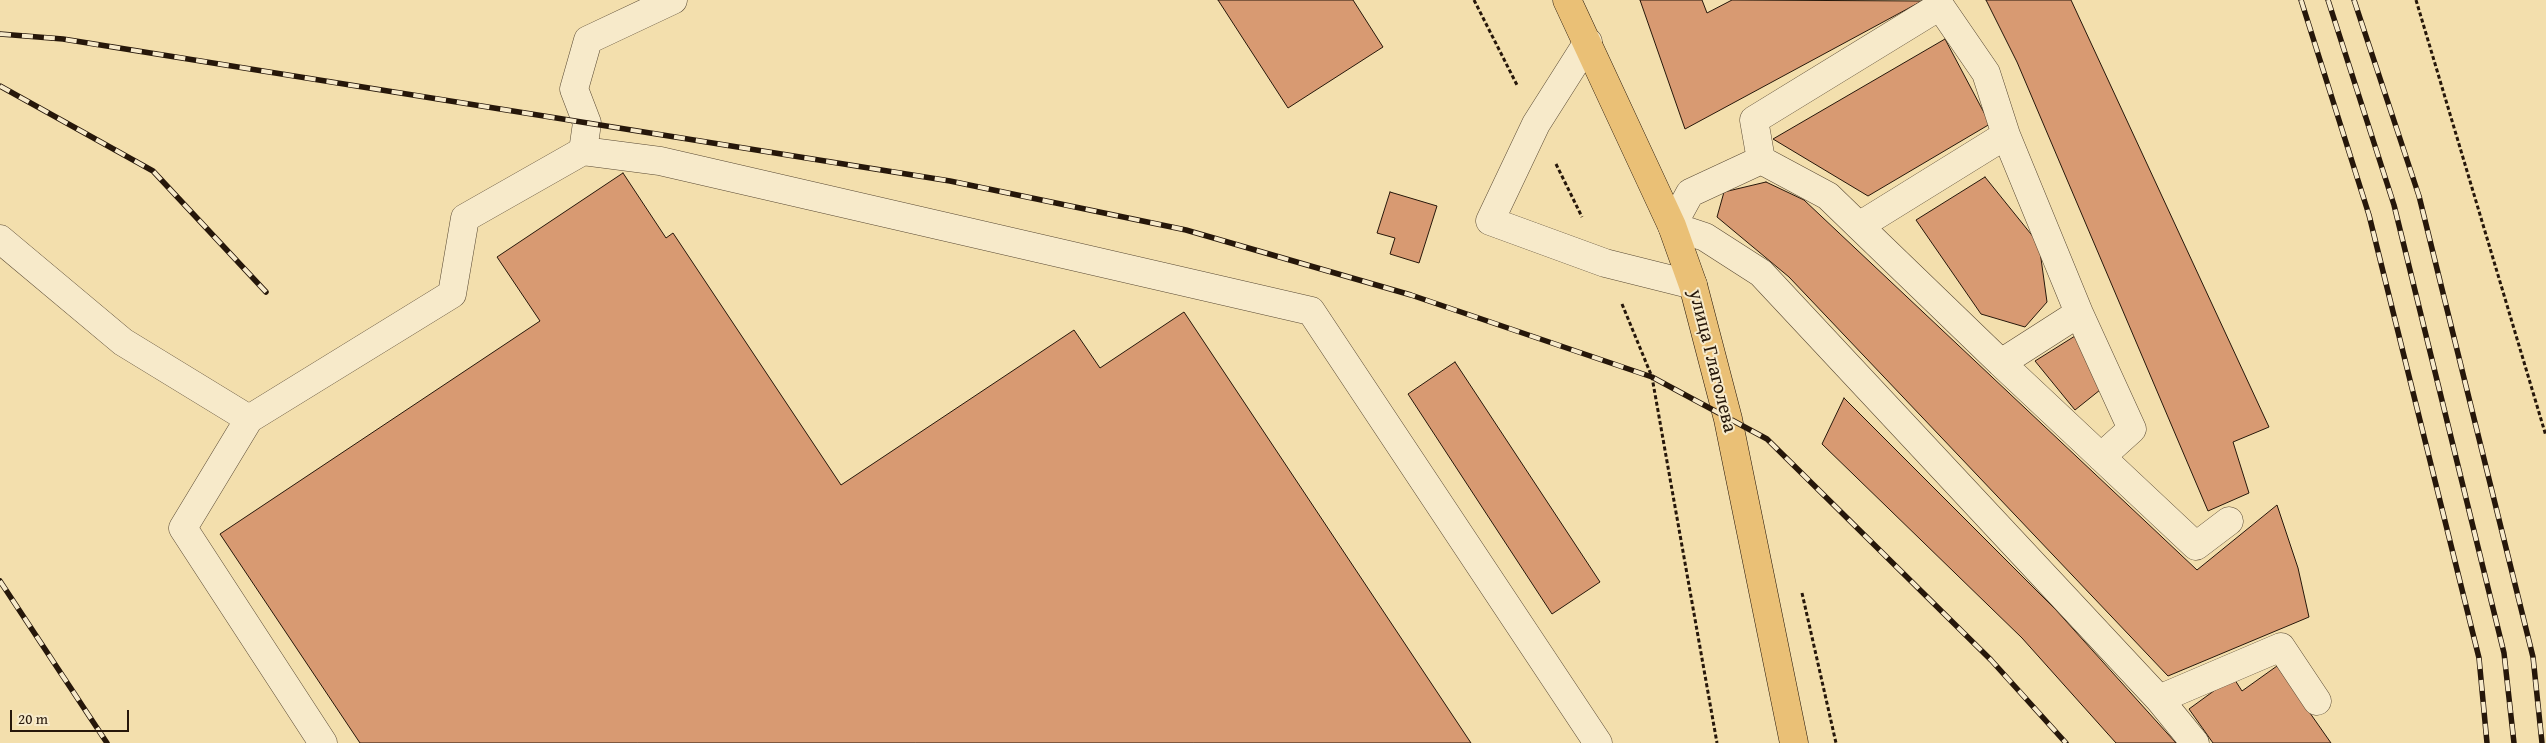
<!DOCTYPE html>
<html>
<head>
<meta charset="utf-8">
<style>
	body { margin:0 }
	#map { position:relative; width:2546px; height:743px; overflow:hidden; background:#f3dfad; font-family:"Gentium Book Plus",serif }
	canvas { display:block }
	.scale { position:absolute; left:10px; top:710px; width:119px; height:22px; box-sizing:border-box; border:2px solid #26170a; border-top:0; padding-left:6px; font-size:15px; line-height:18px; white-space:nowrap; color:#26170a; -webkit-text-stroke:4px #f7eaca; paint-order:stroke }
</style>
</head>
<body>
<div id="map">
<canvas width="2546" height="743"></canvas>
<div class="scale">20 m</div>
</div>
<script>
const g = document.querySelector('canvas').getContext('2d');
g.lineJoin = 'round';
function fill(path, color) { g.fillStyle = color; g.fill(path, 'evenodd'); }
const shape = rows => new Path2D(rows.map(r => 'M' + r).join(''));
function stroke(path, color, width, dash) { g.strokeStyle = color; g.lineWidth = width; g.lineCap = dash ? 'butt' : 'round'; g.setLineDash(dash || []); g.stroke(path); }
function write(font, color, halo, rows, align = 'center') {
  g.font = font + ' "Gentium Book Plus",serif'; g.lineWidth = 4; g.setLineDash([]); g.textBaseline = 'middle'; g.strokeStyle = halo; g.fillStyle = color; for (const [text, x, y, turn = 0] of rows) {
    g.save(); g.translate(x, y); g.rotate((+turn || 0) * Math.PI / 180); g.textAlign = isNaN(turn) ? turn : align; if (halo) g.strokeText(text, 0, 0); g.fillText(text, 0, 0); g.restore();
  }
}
const building = shape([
	[1218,0,1353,0,1383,47,1288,108,1218,0],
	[1640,0,1702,0,1707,13,1732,0,1922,1,1685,129,1640,0],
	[1986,0,2071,0,2269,427,2233,442,2249,493,2208,511,2017,62,1986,0],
	[1945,39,1990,124,1868,196,1773,139,1945,39],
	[623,173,666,238,673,233,841,485,1074,330,1100,368,1184,312,1471,743,360,743,220,534,540,321,497,257,623,173],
	[1985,177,2039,244,2047,302,2025,327,1981,314,1916,220,1985,177],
	[1766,182,1804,200,2197,570,2277,505,2298,568,2309,617,2168,676,1789,277,1717,217,1724,192,1766,182],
	[1390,192,1437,206,1419,263,1390,254,1395,238,1377,233,1390,192],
	[2075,336,2105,386,2075,410,2035,361,2075,336],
	[1455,362,1600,582,1552,614,1408,394,1455,362],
	[1844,398,2056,610,2176,743,2116,743,2022,638,1822,444,1844,398],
	[2277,666,2331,743,2213,743,2189,709,2233,677,2242,691,2277,666]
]);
const path = shape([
	[1474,0,1518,87],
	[2416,0,2546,436],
	[1556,164,1582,217],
	[1622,304,1652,377,1717,743],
	[1802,593,1836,743]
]);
const minor = shape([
	[1588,42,1536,124,1490,221,1605,263,1693,285],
	[583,151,660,161,1311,311,1598,743],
	[1761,160,1754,120,1940,6,1986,73,2006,135],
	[1859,226,2006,135,2079,313,2001,363,1859,226,1828,196,1761,160,1690,193,1672,226,1705,237,1761,273,2159,699,2281,647,2317,701],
	[0,239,123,342,249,419,183,528,323,743],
	[2079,313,2132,429,2101,457],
	[2001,363,2196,546,2229,521],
	[249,419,452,294,465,218,583,151,587,123,574,89,588,40,673,0],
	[2159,699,2195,743]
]);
const major = shape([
	[1567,0,1672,226,1693,285,1728,419,1794,743]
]);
const rail = shape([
	[2301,0,2369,215,2479,658,2487,743],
	[2328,0,2394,205,2504,653,2514,743],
	[2354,0,2419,196,2533,657,2542,743],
	[0,34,63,39,950,181,1186,230,1411,295,1652,377,1767,439,1991,660,2066,743],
	[0,86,153,171,266,292],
	[0,581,107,743]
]);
const streetNames = [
	["улица Глаголева",1712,361,76]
];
fill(building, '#d89a72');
stroke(building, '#26170a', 1);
stroke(minor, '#594933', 29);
stroke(major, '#26170a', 29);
stroke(path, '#26170a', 3, [4, 2.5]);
stroke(minor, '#f7eaca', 28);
stroke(major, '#eac076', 28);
stroke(rail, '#26170a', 5.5);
stroke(rail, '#f7eaca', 4, [11]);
write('20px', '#26170a', '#f7eaca', streetNames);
</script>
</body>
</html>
